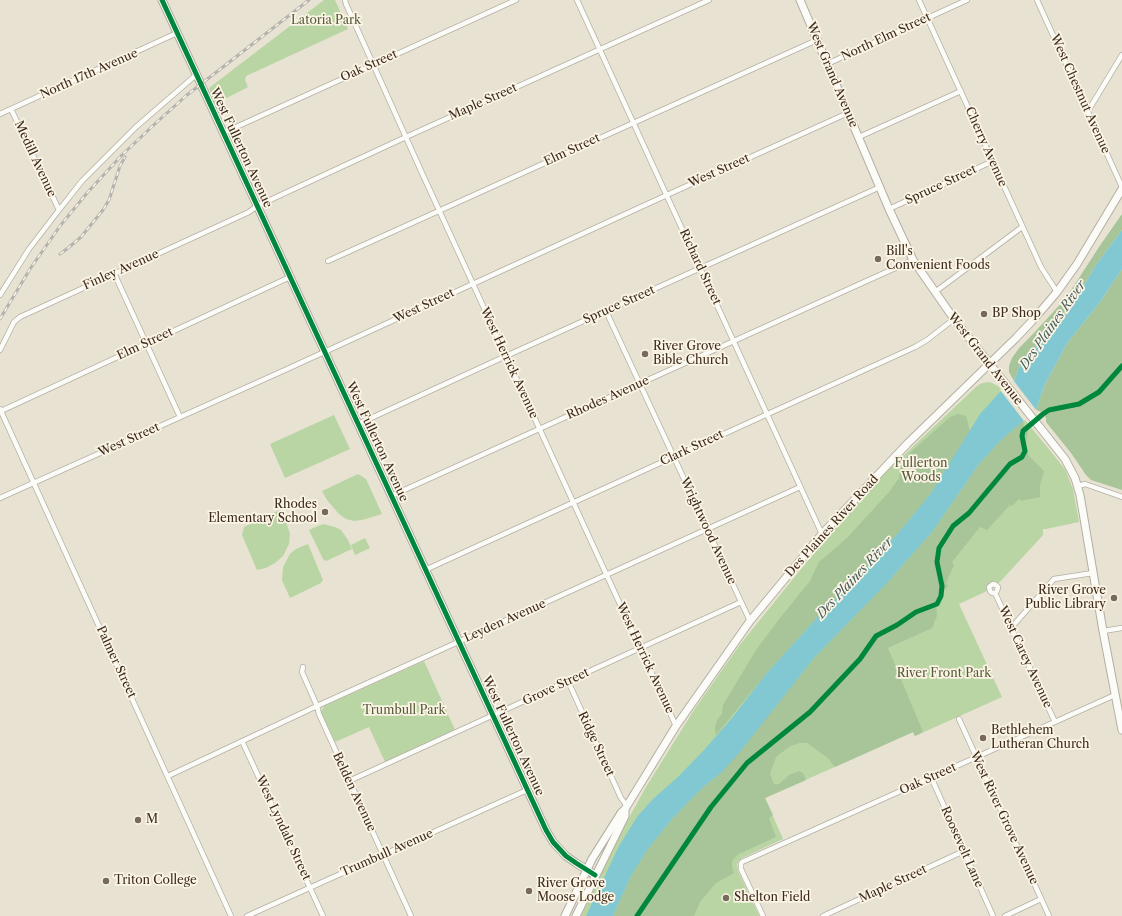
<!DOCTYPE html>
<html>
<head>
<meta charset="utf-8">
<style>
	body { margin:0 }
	canvas { display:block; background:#e7e2d1 }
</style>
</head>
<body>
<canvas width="1122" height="916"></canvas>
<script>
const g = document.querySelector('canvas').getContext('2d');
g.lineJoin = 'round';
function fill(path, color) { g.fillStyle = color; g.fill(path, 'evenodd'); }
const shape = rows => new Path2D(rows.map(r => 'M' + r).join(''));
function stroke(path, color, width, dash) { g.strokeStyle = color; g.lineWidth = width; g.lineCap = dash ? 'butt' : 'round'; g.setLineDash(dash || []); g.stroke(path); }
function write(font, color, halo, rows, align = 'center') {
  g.font = font + ' "Libre Caslon Text",serif'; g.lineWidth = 3.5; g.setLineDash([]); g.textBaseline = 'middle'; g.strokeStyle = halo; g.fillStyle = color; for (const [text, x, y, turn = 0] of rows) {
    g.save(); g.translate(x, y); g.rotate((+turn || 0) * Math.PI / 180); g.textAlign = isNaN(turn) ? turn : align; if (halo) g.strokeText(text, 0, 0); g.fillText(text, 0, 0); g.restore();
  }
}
const green = shape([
	[324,0,335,0,348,29,246,76,245,80,248,87,215,104,209,88],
	[990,382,998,386,1001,389,1001,390,1024,420,1025,420,1065,469,1073,489,1079,522,1046,529,1043,529,1043,535,998,584,995,582,990,582,987,586,987,591,959,604,1002,697,915,736,913,732,765,798,783,839,742,858,739,861,737,864,738,871,759,916,581,916,620,834,646,787,694,710,739,646,818,548,843,519,885,473,977,386,982,383],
	[334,415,350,449,285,478,270,444],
	[358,474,366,479,382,514,362,520,354,521,346,519,339,514,327,500,322,491],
	[282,509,290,534,289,544,283,556,275,563,266,568,257,570,242,535,244,527],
	[323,524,335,527,341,530,348,540,352,549,326,561,323,559,309,530],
	[365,538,370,548,355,555,351,545],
	[308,544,323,580,321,583,290,598,282,580,283,567,290,554,296,549],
	[424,661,455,730,385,762,369,727,335,742,321,713,321,711,324,706]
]);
const forest = shape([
	[1122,214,1122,230,1096,265,1065,317,1022,360,1014,381,1009,372,1009,366,1012,358,1019,348,1032,335,1066,298,1101,244],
	[1122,269,1122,490,1091,480,1086,475,1071,453,1046,422,1046,418,1042,412,1036,410,1045,384,1068,342,1100,302],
	[958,414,966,416,970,431,931,493,900,531,859,575,815,620,766,674,716,735,715,728,717,720,722,714,723,705,756,650,780,618,810,581,819,562,847,538,889,492,899,478,900,465,911,452,950,417],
	[1023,420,1024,426,1028,432,1026,444,1029,456,1044,471,1040,485,1040,497,1025,500,1022,501,1019,499,1012,506,1010,505,987,530,980,527,952,562,954,565,946,583,948,586,942,593,936,602,937,616,932,628,888,648,923,732,915,736,913,732,835,767,828,758,807,743,800,743,790,746,776,757,770,774,774,784,779,784,789,775,799,771,803,773,806,780,765,798,773,815,769,818,776,837,739,854,734,858,732,862,732,867,734,873,716,883,700,902,694,916,613,916,631,876,647,850,672,819,702,788,722,772,814,658,886,584,932,532,979,464,1002,439]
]);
const water = shape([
	[1122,230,1122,269,1100,302,1068,342,1045,384,1036,410,1002,439,979,464,932,532,886,584,814,658,739,753,722,772,702,788,672,819,647,850,631,876,613,916,586,916,619,846,637,817,652,800,679,776,705,749,732,718,766,674,815,620,859,575,900,531,931,493,980,414,1001,391,1014,381,1022,360,1065,317,1096,265]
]);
const pier = shape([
	[1013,380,1037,411,1024,421,1000,390]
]);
const street = shape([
	[345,0,346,4,422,173,676,726],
	[577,0,822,534],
	[919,0,1041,267,1057,292],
	[1037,0,1122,187],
	[827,64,967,0],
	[11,109,59,210],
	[1088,111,1122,55],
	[0,114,177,33],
	[223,133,516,0],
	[859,137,961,91],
	[889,209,993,161],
	[328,261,817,40],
	[114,273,180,417],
	[935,292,1022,227],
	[0,295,29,249,59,210,82,181,136,127,196,75],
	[606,311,750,621],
	[0,350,14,322,20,317,249,212,257,206,406,137,709,0],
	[0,409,231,916],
	[1,411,290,277],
	[358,424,506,356,880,187],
	[1078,486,1085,484,1122,497],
	[391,496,913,260],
	[0,498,285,370,667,195,848,113],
	[425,570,915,347,927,340,954,319],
	[995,593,997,591,998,587,996,585,993,584,989,587,990,591,992,593,995,593,1055,722],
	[1011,628,1054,579,1093,573],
	[1103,631,1122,628],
	[303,667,302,672,317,706,319,714,411,916],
	[568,681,621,798,627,806],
	[959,719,1049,916],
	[242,741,323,916],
	[168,776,317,706,800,487],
	[931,777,993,916],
	[349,781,741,602],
	[247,916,527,790],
	[763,916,741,869,741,864,742,862,1115,695],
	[823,916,964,851],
	[1005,916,1041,899]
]);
const secondary = shape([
	[162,0,546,830,553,842,566,856,576,863,595,875],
	[800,0,889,209,913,260,954,319,1065,459,1075,478,1080,495,1103,631,1122,730],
	[565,916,592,859,621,813,625,809,676,726,750,621,822,534,908,443,1016,338,1032,321,1046,305,1057,292,1077,264,1122,189],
	[576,916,625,816,625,809]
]);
const rail = shape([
	[60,254,68,248,81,237,103,210,109,200,120,166,125,157],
	[0,319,30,269,60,226,87,193,122,155,158,121,187,95,309,0]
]);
const cycleway = shape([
	[162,0,546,830,553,842,566,856,576,863,595,875],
	[637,916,711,807,747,763,810,712,860,659,876,636,897,625,916,612,937,604,941,596,942,586,937,562,939,548,953,526,969,513,1010,464,1022,457,1025,451,1022,436,1023,431,1043,414,1049,410,1079,404,1099,392,1122,366]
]);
const markers = [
	[878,259,4,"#776a5d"],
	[984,314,4,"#776a5d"],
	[645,354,4,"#776a5d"],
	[325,512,4,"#776a5d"],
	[1114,598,4,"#776a5d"],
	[983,738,4,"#776a5d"],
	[138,820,4,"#776a5d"],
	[106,881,4,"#776a5d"],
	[529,891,4,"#776a5d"],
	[726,898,4,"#776a5d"]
];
const parkNames = [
	["Latoria Park",326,21],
	["Fullerton",921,464],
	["Woods",921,478],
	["River Front Park",944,674],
	["Trumbull Park",404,711]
];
const streetNames = [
	["North Elm Street",886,37,-25],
	["Oak Street",369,66,-24],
	["North 17th Avenue",89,74,-24],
	["West Grand Avenue",832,75,67],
	["West Chestnut Avenue",1080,94,66],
	["Maple Street",483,102,-24],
	["Cherry Avenue",986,147,66],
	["West Fullerton Avenue",241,148,65],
	["Elm Street",572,150,-25],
	["Medill Avenue",35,159,65],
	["West Street",719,171,-24],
	["Spruce Street",941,185,-25],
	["Richard Street",700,267,65],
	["Finley Avenue",121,270,-24],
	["Spruce Street",619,305,-24],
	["West Street",424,306,-25],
	["Elm Street",145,344,-25],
	["West Grand Avenue",985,359,52],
	["West Herrick Avenue",509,363,65],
	["Rhodes Avenue",608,398,-24],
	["West Street",129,440,-24],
	["West Fullerton Avenue",377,442,65],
	["Clark Street",692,448,-25],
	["Des Plaines River Road",832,526,-48],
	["Wrightwood Avenue",708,531,65],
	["Leyden Avenue",505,621,-24],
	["West Carey Avenue",1025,657,65],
	["West Herrick Avenue",645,658,65],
	["Palmer Street",116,662,65],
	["Grove Street",556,687,-25],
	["West Fullerton Avenue",513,736,65],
	["Ridge Street",596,744,65],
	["Oak Street",928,779,-24],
	["Belden Avenue",354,792,65],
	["West River Grove Avenue",1004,818,65],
	["West Lyndale Street",283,828,65],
	["Roosevelt Lane",962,847,66],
	["Trumbull Avenue",387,853,-24],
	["Maple Street",893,884,-25]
];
const poiNames = [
	["Bill's",886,252],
	["Convenient Foods",886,266],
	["BP Shop",992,314],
	["River Grove",653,347],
	["Bible Church",653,361],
	["Rhodes",317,505,"right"],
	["Elementary School",317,519,"right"],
	["River Grove",1106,591,"right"],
	["Public Library",1106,605,"right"],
	["Bethlehem",991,731],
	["Lutheran Church",991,745],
	["M",146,820],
	["Triton College",114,881],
	["River Grove",537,884],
	["Moose Lodge",537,898],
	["Shelton Field",734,898]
];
const waterNames = [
	["Des Plaines River",1053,325,-55],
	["Des Plaines River",855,578,-47]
];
fill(green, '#b8d5a3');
fill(forest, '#a8c599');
fill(water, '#81c8d2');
fill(pier, '#e7e2d1');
stroke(street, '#b4afa4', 6);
stroke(secondary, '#b4afa4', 9);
stroke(street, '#fbfbf8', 4.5);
stroke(secondary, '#fbfbf8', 7);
stroke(rail, '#b6b3af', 3);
stroke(rail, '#fcf5e5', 1.5, [4.5]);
stroke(cycleway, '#00873e', 5);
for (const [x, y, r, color] of markers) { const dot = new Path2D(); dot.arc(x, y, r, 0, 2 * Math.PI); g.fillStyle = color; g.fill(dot); stroke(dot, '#fcf5e5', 1.5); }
write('12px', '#555a3a', '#fcf5e5', parkNames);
write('12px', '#3b2a1e', '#fcf5e5', streetNames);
write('12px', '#3b2a1e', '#fcf5e5', poiNames, 'left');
write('italic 13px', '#445d5d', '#fcf5e5', waterNames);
</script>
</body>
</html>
